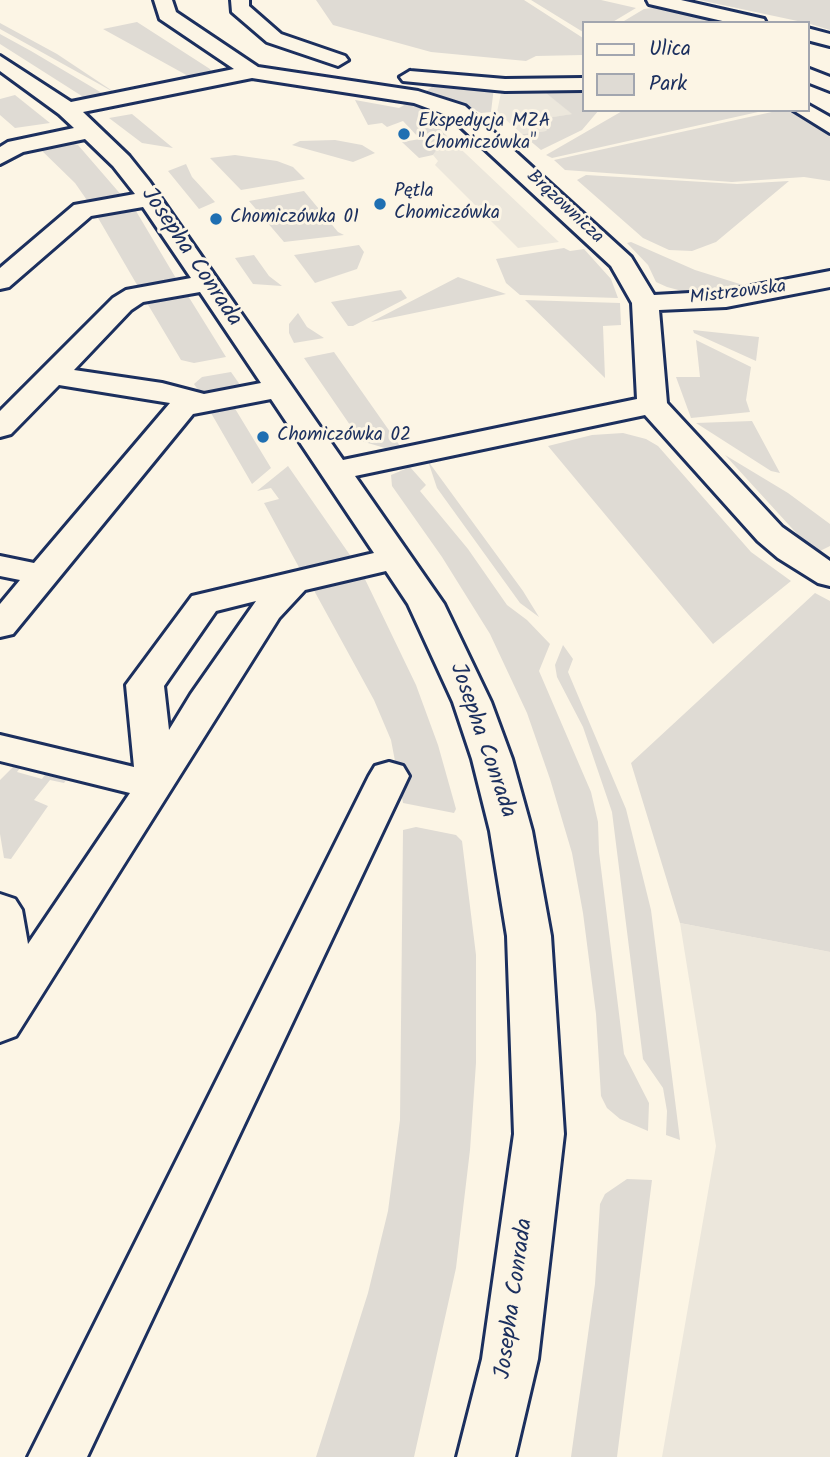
<!DOCTYPE html>
<html>
<head>
<meta charset="utf-8">
<style>
	body { margin:0 }
	#map { position:relative; width:830px; height:1457px; overflow:hidden; background:#fcf5e5; font-family:Kalam,sans-serif }
	canvas { display:block }
	.legend { position:absolute; left:582px; top:21px; width:228px; height:91px; box-sizing:border-box; background:#fcf5e5; border:2px solid #a2a6af; margin:0; padding:9px 12px; list-style:none; font-size:21px; color:#1b2f5e }
	.legend li { display:flex; align-items:center; gap:14px; height:35px }
	.legend b { width:35px; border:2px solid #a2a6af }
</style>
</head>
<body>
<div id="map">
<canvas width="830" height="1457"></canvas>
<ul class="legend">
<li><b style="height:9px;background:#fcf5e5"></b>Ulica</li>
<li><b style="height:19px;background:#dfdbd4"></b>Park</li>
</ul>
</div>
<script>
const g = document.querySelector('canvas').getContext('2d');
g.lineJoin = 'round';
function fill(path, color) { g.fillStyle = color; g.fill(path, 'evenodd'); }
const shape = rows => new Path2D(rows.map(r => 'M' + r).join(''));
function stroke(path, color, width, dash) { g.strokeStyle = color; g.lineWidth = width; g.lineCap = dash ? 'butt' : 'round'; g.setLineDash(dash || []); g.stroke(path); }
function write(font, color, halo, rows, align = 'center') {
  g.font = font + ' Kalam,sans-serif'; g.lineWidth = 6; g.setLineDash([]); g.textBaseline = 'middle'; g.strokeStyle = halo; g.fillStyle = color; for (const [text, x, y, turn = 0] of rows) {
    g.save(); g.translate(x, y); g.rotate((+turn || 0) * Math.PI / 180); g.textAlign = isNaN(turn) ? turn : align; if (halo) g.strokeText(text, 0, 0); g.fillText(text, 0, 0); g.restore();
  }
}
const built = shape([
	[502,88,542,90,573,114,541,119,550,127,546,131,522,134,497,112],
	[447,136,559,242,518,248,435,165,438,161,433,155],
	[680,923,830,952,830,1457,662,1457,716,1146]
]);
const green = shape([
	[316,0,524,0,583,38,583,55,536,56,526,61,431,52,333,25],
	[531,0,601,0,636,8,611,23,583,23,583,32],
	[699,0,830,0,830,30,807,23],
	[661,7,735,23,624,21,644,9],
	[137,22,210,69,211,71,190,77,103,29],
	[0,23,57,54,117,94,0,29],
	[0,34,31,51,107,96,85,98,0,44],
	[437,83,494,87,491,112,481,113,462,103,425,92],
	[583,86,583,110,599,110,582,130,541,150,522,134,546,131,549,126,540,119,572,114,542,90,544,87],
	[15,95,50,123,15,128,0,115,0,99],
	[355,100,399,108,408,103,435,111,448,119,432,121,447,136,433,155,419,158,402,142,420,139,403,121,387,127,382,123,368,125],
	[624,110,767,110,552,158,546,155],
	[781,110,797,110,830,130,830,181,804,177,732,182,565,170,554,160],
	[132,114,173,148,142,143,109,118],
	[335,140,362,145,375,153,353,162,292,145,300,141],
	[64,142,78,145,123,197,91,206,75,183,38,147],
	[235,155,277,161,293,167,305,179,241,190,210,158],
	[186,164,192,177,215,202,199,209,168,171],
	[586,175,737,184,789,181,716,242,692,251,669,250,643,238,577,180],
	[304,191,338,232,344,235,284,242,249,201],
	[133,206,177,280,169,286,140,290,94,211],
	[631,242,695,270,743,285,709,290,682,291,667,287,656,282,648,265,627,243],
	[359,245,364,252,357,269,315,283,294,255],
	[564,248,570,251,584,249,611,279,618,298,520,295,506,283,496,259],
	[254,255,269,276,282,286,253,284,235,258],
	[458,277,506,294,371,322],
	[401,290,407,298,353,326,348,326,331,302],
	[185,291,226,357,194,363,181,360,144,298],
	[525,300,620,303,621,325,603,326,605,378],
	[298,313,307,327,324,338,294,343,289,333,289,324],
	[693,330,759,337,756,361,694,333],
	[696,340,751,367,746,400,750,412,691,418,676,377,700,377],
	[334,352,400,446,385,448,361,441,304,358],
	[231,372,243,389,202,396,194,384,202,377],
	[231,402,271,468,252,484,207,406],
	[752,421,780,473,771,471,696,423],
	[623,433,646,439,658,446,751,552,791,581,713,644,548,446,592,435],
	[725,455,788,493,830,524,830,546,820,551,799,536],
	[428,461,523,591,539,617,520,603,437,488],
	[288,466,352,558,301,571,264,503,279,499,271,488,257,491],
	[410,467,426,485,420,491,468,549,507,605,527,620,550,644,539,671,591,792,598,822,599,852,624,1054,649,1103,648,1131,620,1119,607,1108,601,1096,596,1014,583,913,572,853,550,779,527,713,490,634,442,557,392,486,391,475],
	[363,575,416,685,438,745,456,809,454,813,403,803,391,740,374,700,311,585],
	[815,593,830,601,830,952,680,923,631,763],
	[563,645,573,659,568,672,626,809,651,910,680,1140,666,1135,667,1111,663,1088,643,1059,612,812,583,727,557,677,555,665],
	[23,764,17,772,42,779,48,770,69,776,64,783,50,780,34,800,48,806,11,859,4,858,0,834,0,780,13,767],
	[416,827,456,835,462,841,476,955,476,1063,470,1150,456,1268,414,1457,316,1457,368,1293,388,1211,400,1120,403,830],
	[627,1179,652,1180,617,1457,571,1457,595,1284,600,1204,605,1194]
]);
const minor = shape([
	[154,0,172,0,176,12,258,67,418,91,465,106,631,257,654,295,726,291,830,271,830,287,726,307,659,310,667,403,782,527,830,561,830,586,818,583,778,558,758,541,645,415,355,476,444,604,491,702,512,759,532,831,551,936,564,1134,538,1359,515,1457,457,1457,482,1359,514,1134,507,936,490,831,472,759,453,702,408,604,386,571,305,590,279,618,16,1036,0,1042,0,894,15,899,22,910,28,944,130,793,0,761,0,735,134,767,126,685,192,596,374,553,271,399,193,414,13,634,0,637,0,604,20,580,0,576,0,556,34,563,170,403,59,385,11,434,0,437,0,411,113,298,126,290,191,278,143,207,91,216,9,287,0,289,0,268,74,205,135,194,113,166,85,139,23,152,0,164,0,147,8,142,74,128,59,114,0,71,0,56,71,102,234,69,160,19,154,0],
	[252,78,414,103,449,116,611,266,632,303,637,399,343,460,149,181,129,156,83,112,252,78],
	[200,292,261,383,204,394,162,383,74,370,131,310,143,302,200,292],
	[256,601,191,694,169,730,164,686,216,611,256,601],
	[231,0,249,0,249,6,281,34,345,56,348,60,338,66,267,42,232,12,231,0],
	[647,0,681,0,764,19,766,23,731,23,649,4,647,0],
	[807,28,830,34,830,46,807,40,807,28],
	[807,68,830,77,830,91,807,82,807,68],
	[410,71,505,79,583,78,583,90,505,91,403,81,400,77,410,71],
	[807,104,830,117,830,133,793,110,807,110,807,104],
	[389,762,403,766,409,776,87,1457,28,1457,369,776,375,766,389,762]
]);
const markers = [
	[404,134,7,"#1f6fb2"],
	[380,204,7,"#1f6fb2"],
	[216,219,7,"#1f6fb2"],
	[263,437,7,"#1f6fb2"]
];
const farPoinames = [
	["Ekspedycja MZA",418,123],
	["\"Chomiczówka\"",418,145],
	["Pętla",394,193],
	["Chomiczówka",394,215],
	["Chomiczówka 01",230,219],
	["Chomiczówka 02",277,437]
];
const farStreetnames = [
	["Brązownicza",564,208,43],
	["Mistrzowska",738,294,-7]
];
const streetNames = [
	["Josepha Conrada",190,258,56],
	["Josepha Conrada",481,741,71],
	["Josepha Conrada",516,1299,-82]
];
fill(built, '#ece7dc');
fill(green, '#dfdbd4');
stroke(minor, '#1b2f5e', 6);
fill(minor, '#fcf5e5');
for (const [x, y, r, color] of markers) { const dot = new Path2D(); dot.arc(x, y, r, 0, 2 * Math.PI); g.fillStyle = color; g.fill(dot); stroke(dot, '#fcf5e5', 2.5); }
write('19px', '#1b2f5e', '#fcf5e5', farPoinames, 'left');
write('19px', '#1b2f5e', '#fcf5e5', farStreetnames);
write('23px', '#1b2f5e', '#fcf5e5', streetNames);
</script>
</body>
</html>
